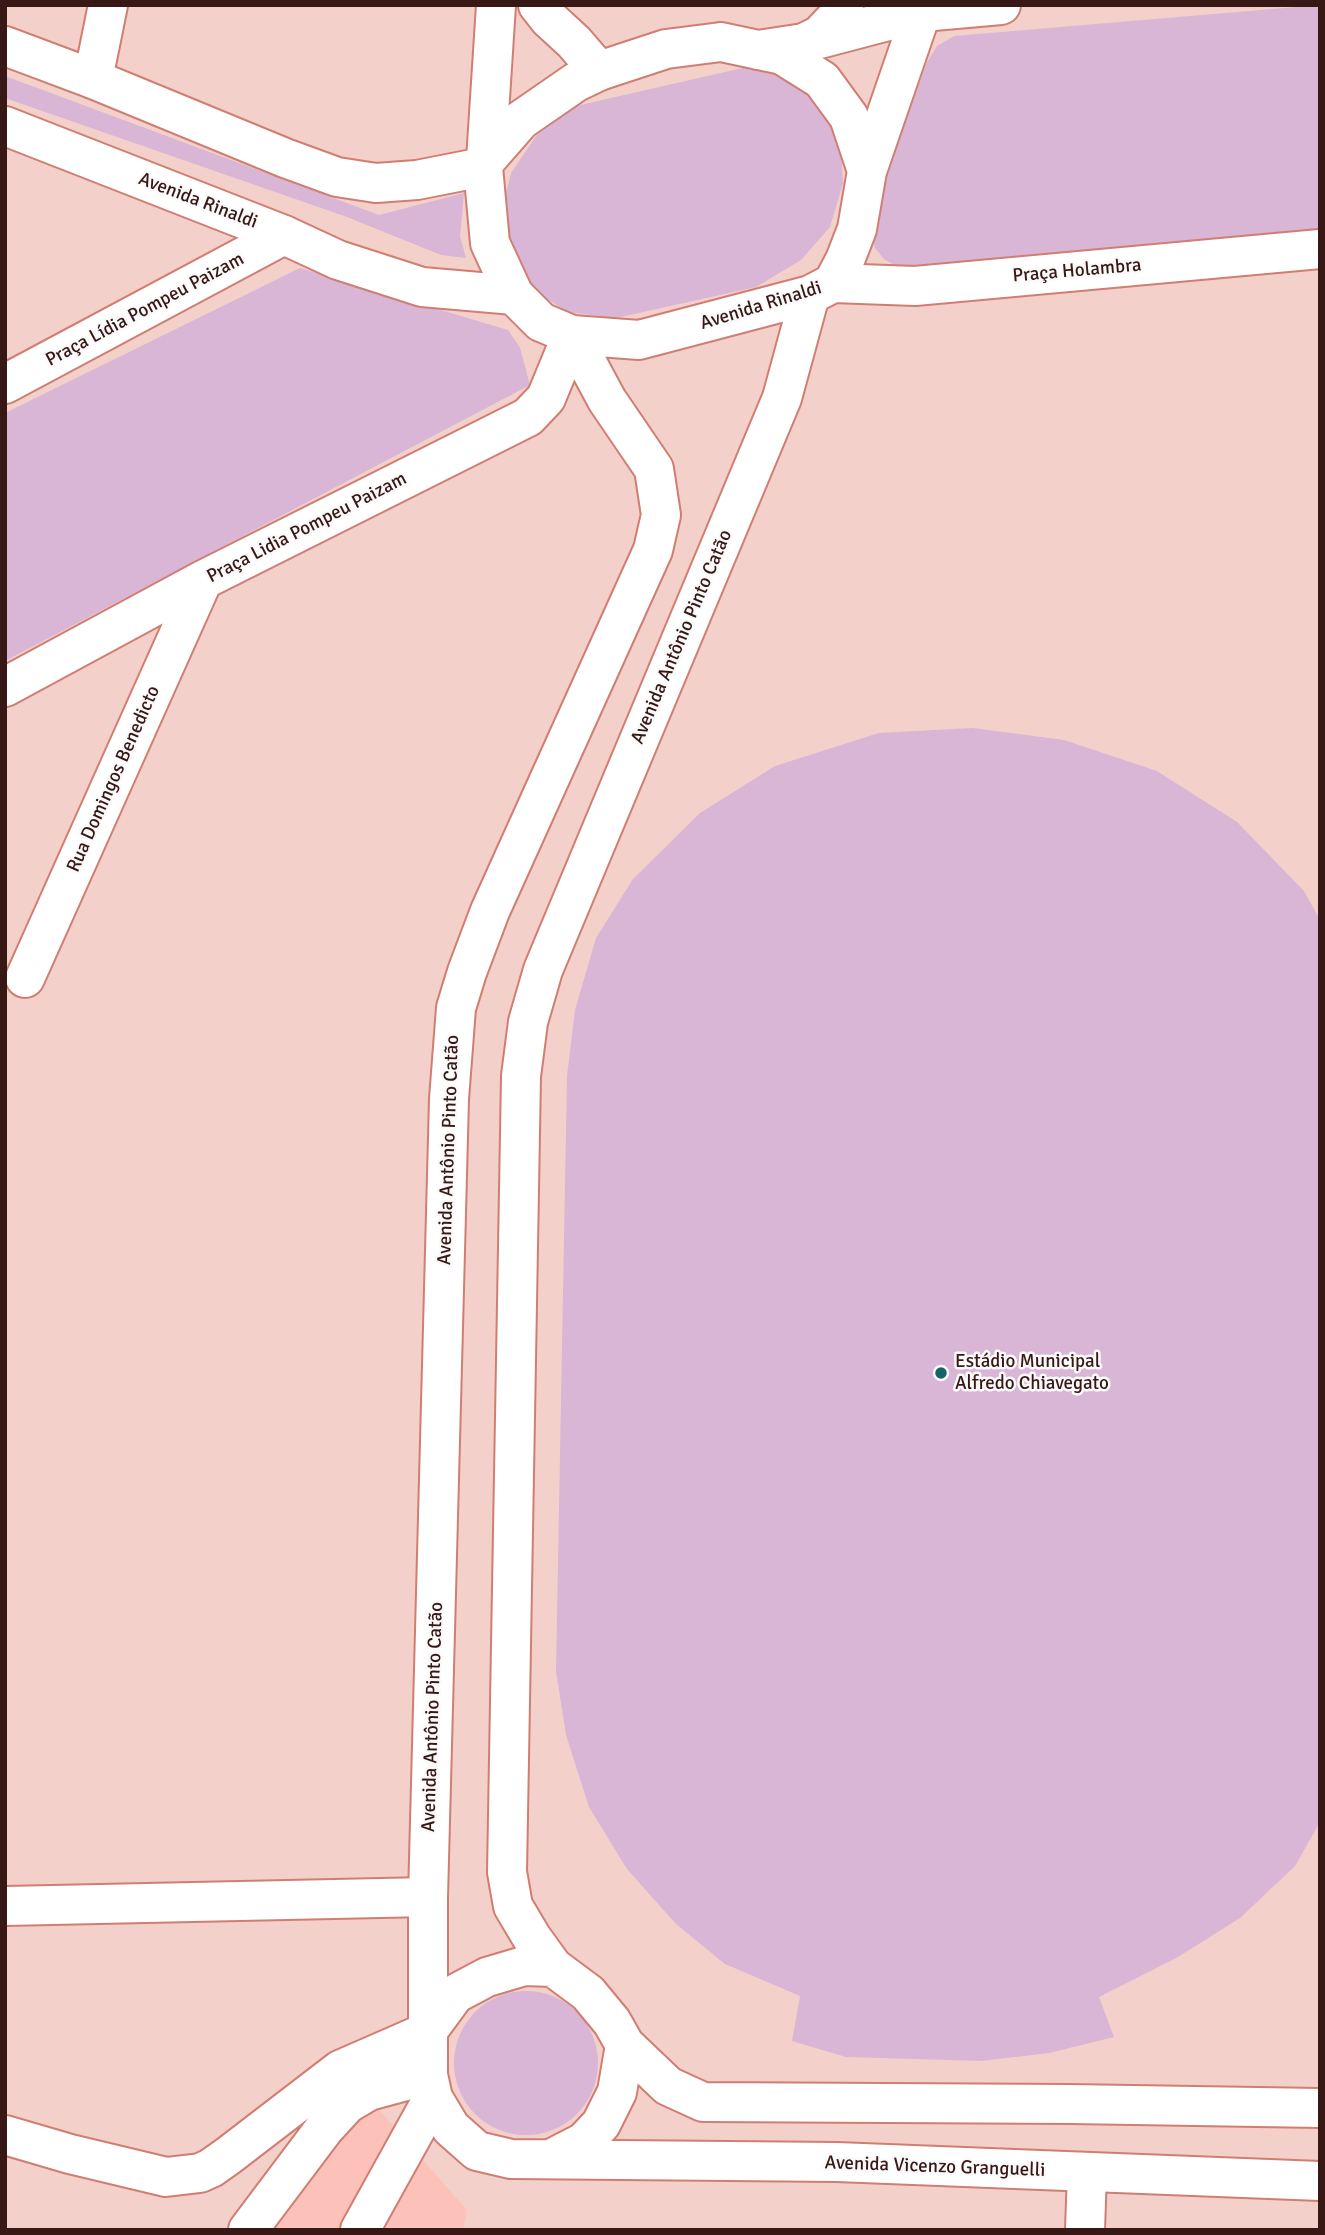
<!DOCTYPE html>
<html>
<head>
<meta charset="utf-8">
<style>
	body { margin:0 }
	#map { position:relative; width:1325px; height:2235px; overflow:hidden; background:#f4d0ca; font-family:Signika,sans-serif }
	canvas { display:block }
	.frame { position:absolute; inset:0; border:7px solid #381814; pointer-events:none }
</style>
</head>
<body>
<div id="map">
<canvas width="1325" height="2235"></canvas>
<div class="frame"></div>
</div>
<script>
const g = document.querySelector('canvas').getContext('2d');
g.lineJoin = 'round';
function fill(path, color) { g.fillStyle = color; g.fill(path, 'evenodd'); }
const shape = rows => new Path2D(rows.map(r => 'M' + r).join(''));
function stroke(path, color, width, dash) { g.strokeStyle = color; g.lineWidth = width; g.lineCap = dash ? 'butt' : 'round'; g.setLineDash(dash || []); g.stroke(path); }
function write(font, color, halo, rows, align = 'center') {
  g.font = font + ' Signika,sans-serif'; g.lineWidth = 5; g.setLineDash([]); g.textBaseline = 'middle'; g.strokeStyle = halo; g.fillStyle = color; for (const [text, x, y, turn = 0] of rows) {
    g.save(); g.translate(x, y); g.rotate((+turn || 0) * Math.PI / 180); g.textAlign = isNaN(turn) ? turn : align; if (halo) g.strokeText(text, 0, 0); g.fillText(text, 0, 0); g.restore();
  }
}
const built = shape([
	[368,2097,467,2210,463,2230,268,2230]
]);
const green = shape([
	[1320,5,1320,235,903,270,884,259,875,248,868,226,927,62,937,46,954,36],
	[747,67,796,79,825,108,841,149,843,183,830,227,801,260,756,287,616,318,568,312,534,291,509,252,501,212,511,173,537,135,576,106],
	[5,76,379,215,464,193,460,236,466,258,441,255,347,217,5,98],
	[300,268,508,330,520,348,530,385,5,661,5,413],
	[973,728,1064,740,1157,771,1237,822,1304,891,1320,920,1320,1822,1295,1866,1240,1918,1178,1957,1099,1997,1114,2037,1049,2053,981,2061,846,2057,792,2041,800,1996,725,1964,676,1924,627,1869,589,1807,566,1735,556,1671,567,1076,575,1010,596,938,633,879,700,813,775,766,879,733],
	'454 2063a72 72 0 1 1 144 0a72 72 0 1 1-144 0Z'
]);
const minor = shape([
	[538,5,549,19,574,42,599,71],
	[804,43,922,12,1001,5],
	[93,79,108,5],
	[486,160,496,5],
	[833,283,915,286,1320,249],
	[5,384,284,235],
	[5,687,203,580,528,417,546,398,572,335],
	[25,978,203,580],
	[5,1906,428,1897],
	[5,2135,70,2154,166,2177,200,2173,211,2168,228,2156,340,2070,427,2032],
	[248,2230,324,2129,347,2104,369,2091,428,2075],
	[360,2230,433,2098],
	[1085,2230,1087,2172]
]);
const major = shape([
	[721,42,782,55,822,80,849,117,867,171,857,229,845,260,833,283,810,295,639,340,572,335,541,322,514,295,490,243,483,167,486,160,521,120,576,82,599,71,666,49,721,42],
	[5,46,93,79,285,158,337,177,376,183,417,180,483,167],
	[758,50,804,43,820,35,836,18,844,5],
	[5,126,284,235,338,260,422,287,514,295],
	[867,171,924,5],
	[572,335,607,400,654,469,661,515,653,550,490,911,467,972,456,1008,449,1099,428,1897,428,2075,433,2098,451,2128,477,2151,511,2159,837,2162,1320,2181],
	[553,1967,532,1938,513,1906,507,1872,521,1076,528,1022,543,970,782,398,810,295],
	[427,2032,455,1994,487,1977,524,1966,553,1967,588,1993,612,2022,625,2045,617,2092,601,2124,584,2142,551,2159],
	[625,2045,668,2086,703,2102,1070,2104,1320,2108]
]);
const markers = [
	[941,1373,7,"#16636e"]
];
const streetNames = [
	["Avenida Rinaldi",198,201,21],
	["Praça Holambra",1077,271,-5],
	["Avenida Rinaldi",761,306,-17],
	["Praça Lídia Pompeu Paizam",145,310,-28],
	["Praça Lidia Pompeu Paizam",307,528,-27],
	["Avenida Antônio Pinto Catão",682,637,-67],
	["Rua Domingos Benedicto",114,779,-66],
	["Avenida Antônio Pinto Catão",449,1150,-88],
	["Avenida Antônio Pinto Catão",433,1717,-88],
	["Avenida Vicenzo Granguelli",935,2167,2]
];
const poiNames = [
	["Estádio Municipal",955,1362],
	["Alfredo Chiavegato",955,1384]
];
fill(built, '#fcc2b9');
fill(green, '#d9b5d6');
stroke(minor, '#d07e72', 42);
stroke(major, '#d07e72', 42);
stroke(minor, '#fff', 38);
stroke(major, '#fff', 38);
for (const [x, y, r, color] of markers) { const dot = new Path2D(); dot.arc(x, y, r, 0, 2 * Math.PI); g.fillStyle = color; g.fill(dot); stroke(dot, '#fafafa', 2.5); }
write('19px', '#381814', '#fafafa', streetNames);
write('19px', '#381814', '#fafafa', poiNames, 'left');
</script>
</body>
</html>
